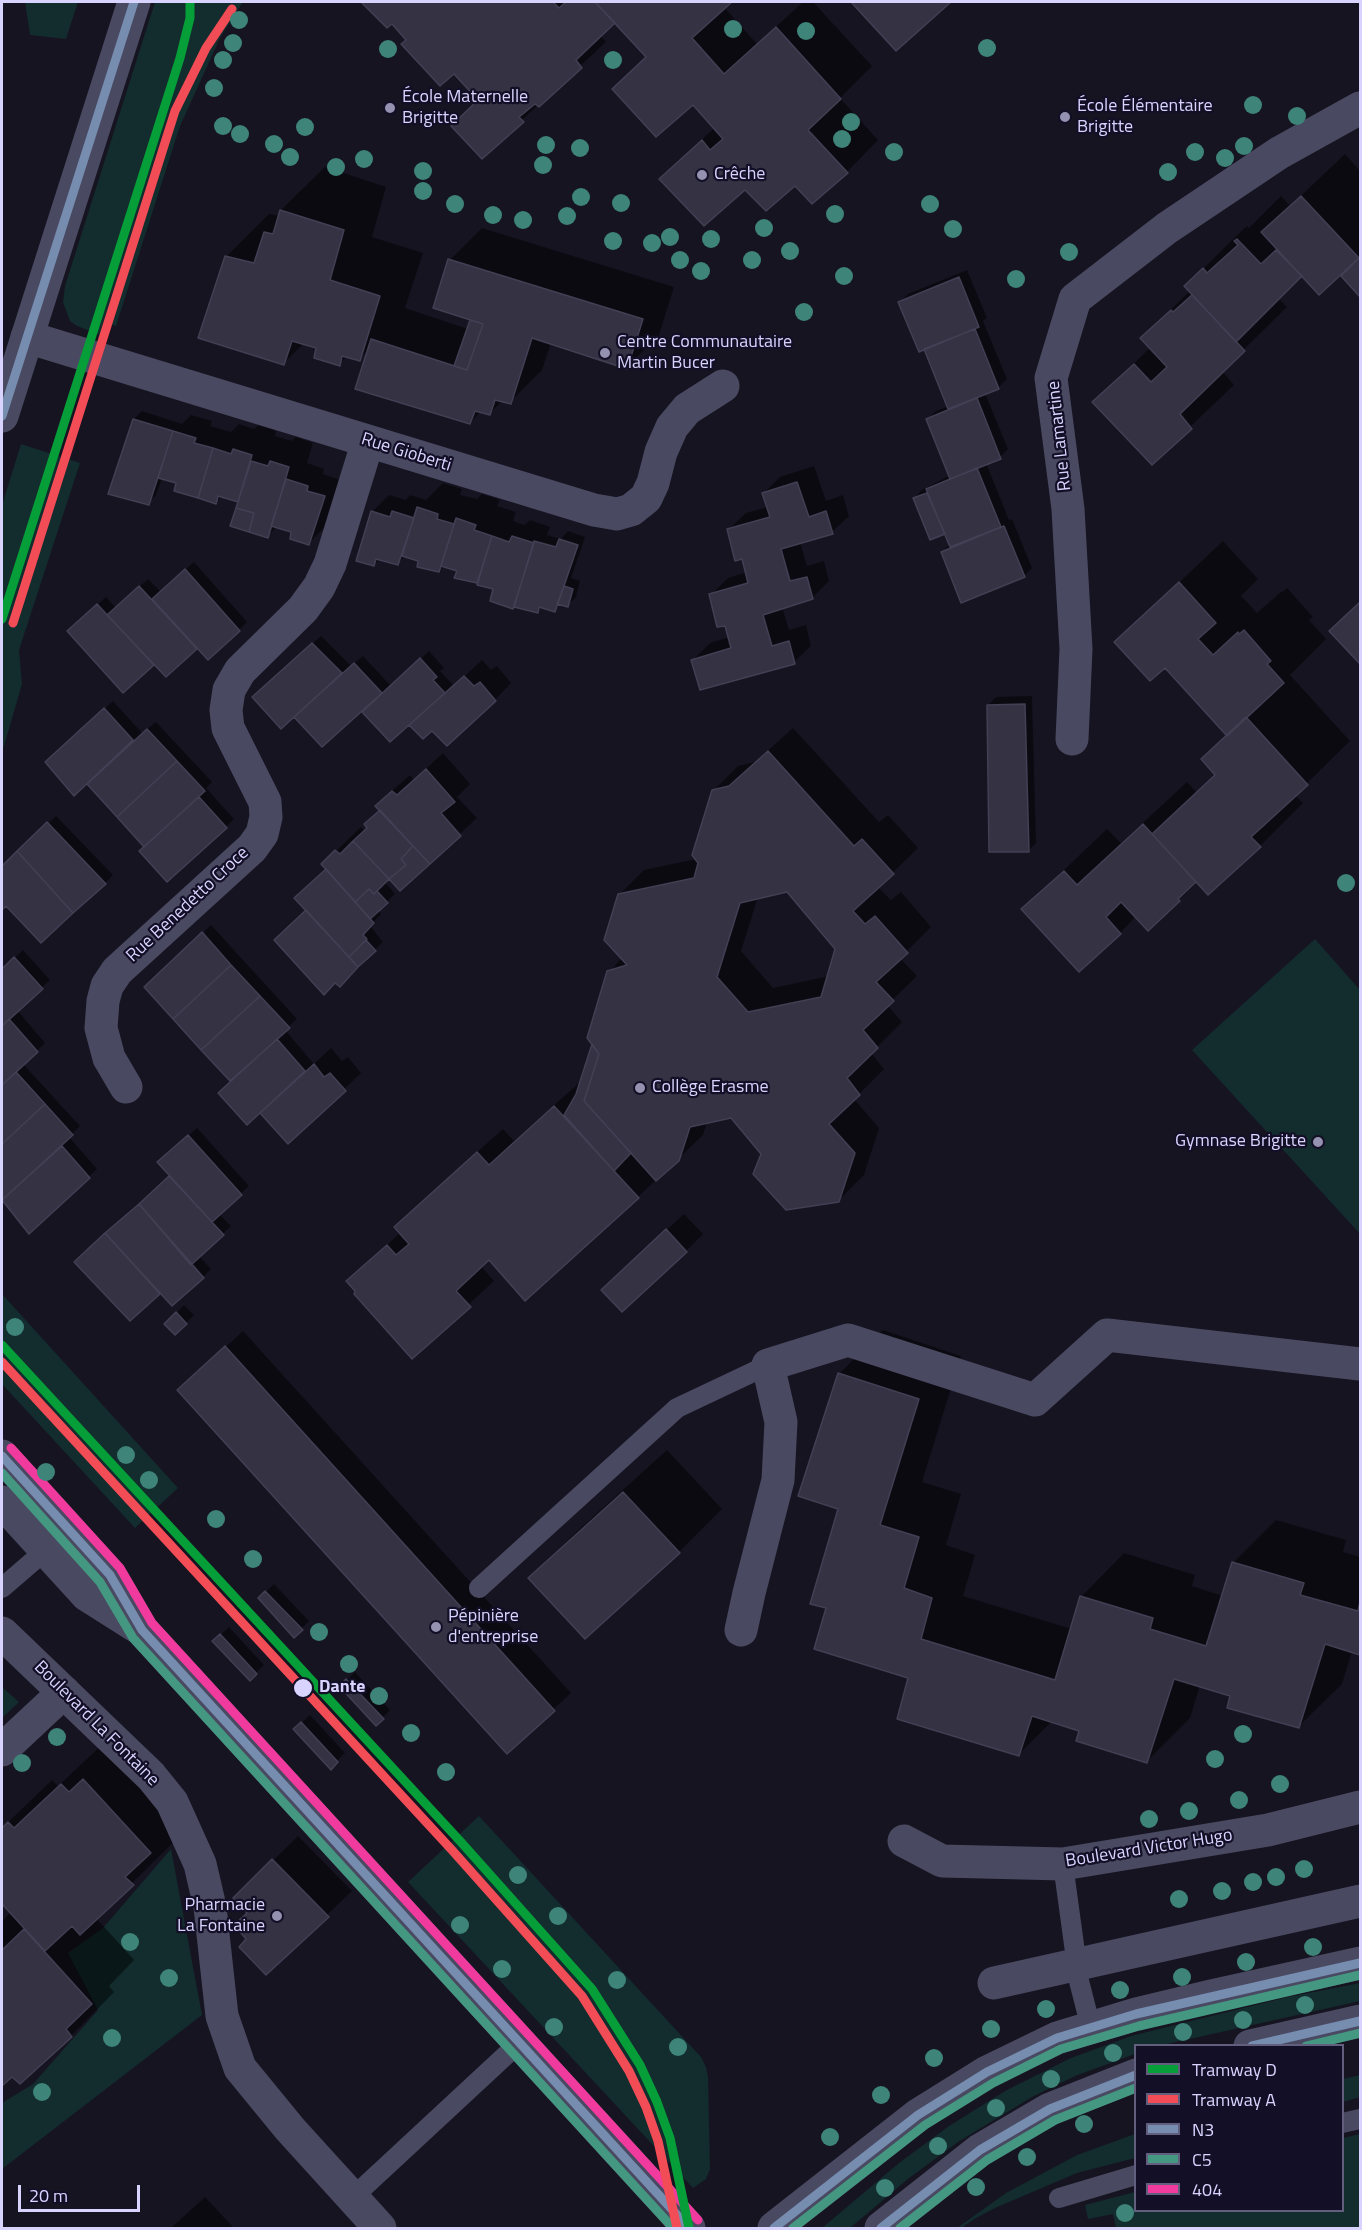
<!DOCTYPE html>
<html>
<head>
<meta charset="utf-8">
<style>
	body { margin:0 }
	#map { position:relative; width:1362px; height:2230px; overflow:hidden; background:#161421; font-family:"Titillium Web",sans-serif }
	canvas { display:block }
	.frame { position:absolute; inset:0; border:3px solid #d9d4ff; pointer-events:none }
	.legend { position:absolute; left:1134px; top:2044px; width:210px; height:168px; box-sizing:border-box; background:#130f26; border:2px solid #625e7d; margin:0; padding:8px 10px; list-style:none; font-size:18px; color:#d9d4ff }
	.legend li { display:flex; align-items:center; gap:12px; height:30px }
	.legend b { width:30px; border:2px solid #625e7d }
	.scale { position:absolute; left:18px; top:2185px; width:122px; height:27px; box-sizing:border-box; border:3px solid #d9d4ff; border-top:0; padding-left:8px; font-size:18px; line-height:21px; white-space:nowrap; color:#d9d4ff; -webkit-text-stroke:4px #130f26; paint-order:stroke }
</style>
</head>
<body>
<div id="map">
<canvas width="1362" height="2230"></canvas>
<div class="frame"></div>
<ul class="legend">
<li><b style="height:8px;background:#069e39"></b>Tramway D</li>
<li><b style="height:8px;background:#f24c56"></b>Tramway A</li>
<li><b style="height:8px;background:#768db0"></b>N3</li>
<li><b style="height:8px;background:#449881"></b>C5</li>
<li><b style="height:8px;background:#f13a9d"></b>404</li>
</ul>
<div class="scale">20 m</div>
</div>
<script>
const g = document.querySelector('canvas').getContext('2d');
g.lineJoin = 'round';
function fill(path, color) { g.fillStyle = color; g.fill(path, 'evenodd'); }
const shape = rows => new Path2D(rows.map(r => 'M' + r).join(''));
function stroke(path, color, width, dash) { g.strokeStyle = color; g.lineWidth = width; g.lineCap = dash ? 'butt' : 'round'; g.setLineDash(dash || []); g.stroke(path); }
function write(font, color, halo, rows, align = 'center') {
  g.font = font + ' "Titillium Web",sans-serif'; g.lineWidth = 4.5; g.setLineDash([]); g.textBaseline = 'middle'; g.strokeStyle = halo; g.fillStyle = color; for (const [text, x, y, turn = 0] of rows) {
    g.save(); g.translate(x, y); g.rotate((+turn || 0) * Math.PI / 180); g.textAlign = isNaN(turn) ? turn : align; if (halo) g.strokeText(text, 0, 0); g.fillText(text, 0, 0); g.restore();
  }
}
const green = shape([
	[25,2,78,2,66,39,30,35],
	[155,2,243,2,220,38,180,126,116,326,104,322,100,335,77,326,70,321,63,302,65,286],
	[21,444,80,463,19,650,22,684,2,753,2,505],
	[1315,939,1360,990,1360,1234,1192,1050],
	[2,1294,178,1488,135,1528,2,1384],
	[2,1687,19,1702,2,1718],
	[479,1816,701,2057,706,2067,708,2077,710,2169,706,2179,693,2188,408,1882],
	[171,1849,202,2015,2,2169,2,2103,33,2084,98,2010,68,1953,103,1928],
	[1360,1983,1360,2001,1163,2045,1136,2046,1135,2054,1075,2076,1032,2097,958,2142,908,2179,850,2228,822,2228,899,2163,949,2126,1005,2091,1071,2058,1131,2036,1187,2022,1288,1997],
	[1360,2075,1360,2097,1343,2102,1343,2079],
	[1135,2134,1135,2158,1077,2173,995,2208,976,2218,961,2228,957,2228,1006,2193,1077,2155],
	[1360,2134,1360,2228,1116,2228,1113,2214,1088,2219,1085,2205,1135,2192,1136,2210,1342,2210,1343,2138]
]);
const shadow = shape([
	[364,2,730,2,724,7,757,44,803,2,813,2,872,66,840,98,878,140,847,172,795,184,745,188,661,179,715,127,615,21,600,35,606,42,482,157,480,100,454,72,407,40,392,22,387,26],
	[853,2,949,2,897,49],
	[1345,154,1360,171,1360,295,1341,274,1303,275,1279,299,1287,307,1222,371,1234,385,1152,463,1094,402,1151,347,1142,338,1190,291,1186,286,1229,243,1247,226,1249,228,1281,196,1290,206],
	[325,167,386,187,372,237,423,253,405,308,468,329,473,319,450,260,482,228,674,287,659,335,627,367,551,343,542,370,510,402,502,401,490,413,481,411,470,423,370,349,359,359,347,356,339,364,318,347,304,343,284,363,226,257,269,214,280,216,281,210],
	[967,270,987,318,983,321,1007,379,998,388,985,393,1008,449,1000,457,986,463,1009,520,1012,519,1032,568,1024,576,942,552,950,544,946,532,914,498,922,490,950,475,928,419,936,411,949,406,925,347,900,302,908,294],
	[142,411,182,424,191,415,212,421,210,426,231,432,239,424,254,429,259,425,276,431,275,436,292,441,296,437,313,443,307,463,324,469,323,474,340,480,326,526,309,543,293,531,278,526,267,536,239,501,222,496,215,502,178,482,162,478,156,495,148,503,110,493,134,419],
	[814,466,826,501,843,495,849,516,832,532,800,542,807,566,824,561,829,581,812,598,782,607,789,630,806,625,811,646,794,662,693,660,710,643,730,637,726,624,711,595,728,578,747,572,743,557,729,529,746,513,768,507,763,494,780,477],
	[443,483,462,489,460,495,477,499,482,494,500,500,497,506,516,512,513,521,524,525,530,520,550,527,547,535,561,539,568,531,585,537,571,578,580,581,576,597,568,605,562,603,554,611,542,606,537,611,515,605,513,607,495,588,456,577,459,570,444,566,438,571,420,560,406,555,398,563,380,559,374,565,372,512,389,495,406,500,410,495,426,500],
	[1223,541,1258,579,1241,596,1257,613,1282,591,1283,592,1287,588,1313,617,1309,620,1326,639,1290,675,1350,741,1295,795,1303,803,1260,846,1198,882,1148,929,1136,916,1120,933,1023,909,1107,829,1121,843,1187,782,1196,792,1216,774,1228,734,1165,666,1116,642],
	[194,562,247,622,239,630,197,646,166,675,154,663,123,691,77,623,106,597,116,608,148,579,161,592],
	[1360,602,1360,662,1331,631],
	[321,636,351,666,363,656,391,686,429,651,444,668,440,671,454,686,482,660,491,670,497,666,511,683,495,700,432,729,409,723,390,740,362,710,295,715,262,689],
	[1032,696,1036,843,1028,851,988,705,996,697],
	[113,701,142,733,156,722,212,782,206,788,234,819,226,827,145,846,87,782,55,754],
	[793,728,879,822,888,815,918,848,878,887,891,900,901,892,931,927,900,958,917,976,887,1005,902,1022,871,1053,884,1069,854,1099,879,1128,864,1175,839,1200,763,1153,731,1117,707,1122,703,1135,638,1197,489,1258,481,1266,494,1281,412,1357,348,1281,401,1232,397,1227,421,1202,503,1129,514,1141,580,1082,594,1044,609,972,622,958,619,895,644,870,696,859,713,791,738,766,755,762],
	[787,890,837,949,829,976,773,988,741,951,758,897],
	[443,753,470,784,457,797,477,818,400,889,389,878,385,882,395,894,378,910,381,914,370,926,383,942,340,984,336,981,307,910,327,868,323,864,361,827,365,831,381,809,377,806,394,789,410,775,414,780],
	[56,816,113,875,105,883,6,904,2,908,2,868],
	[211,925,297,1019,285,1030,314,1064,331,1048,342,1061,348,1057,361,1073,289,1142,146,988],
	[23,950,50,980,17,1010,45,1043,23,1064,80,1126,69,1137,97,1169,29,1232,2,1201,2,970],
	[197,1128,249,1186,219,1214,231,1226,199,1256,211,1269,203,1277,160,1292,130,1319,84,1255,171,1175,167,1154],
	[684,1214,703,1234,686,1251,620,1273],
	[184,1305,194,1315,186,1323,166,1324],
	[883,1330,961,1356,922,1482,961,1494,946,1545,975,1555,963,1596,1072,1629,1081,1597,1124,1553,1195,1575,1192,1586,1223,1596,1233,1563,1276,1520,1346,1540,1343,1552,1360,1557,1360,1653,1352,1651,1342,1684,1298,1727,1232,1695,1200,1685,1190,1718,1147,1761,1081,1730,1052,1721,1018,1755,909,1677,828,1607,840,1508,839,1374],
	[243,1331,571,1693,507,1752,196,1374],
	[667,1450,722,1509,679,1552,530,1578,573,1535],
	[274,1584,309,1621,294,1636,260,1598],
	[229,1627,264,1665,250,1679,214,1641],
	[355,1672,390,1710,376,1724,341,1686],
	[310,1715,345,1753,331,1767,295,1729],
	[105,1742,193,1809,168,1834,175,1841,96,1918,134,1960,109,1986,114,1992,71,2036,12,2075,2,2084,2,1921,11,1912,2,1902,2,1854,4,1851,2,1848,2,1828,52,1780,58,1786],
	[298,1836,352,1891,266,1973,248,1939,249,1913,235,1898],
	[205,2197,234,2228,171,2228]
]);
const building = shape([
	[361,2,553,2,559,8,566,2,595,2,615,23,576,60,582,68,539,107,535,104,519,117,524,122,482,159,451,126,478,100,454,74,440,86,401,44,406,40,392,24,387,28,361,2],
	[595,2,732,2,692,38,724,74,776,27,841,99,808,130,848,173,812,204,795,186,766,211,745,190,704,226,659,179,702,140,710,150,723,139,693,105,656,137,612,89,646,57,595,2],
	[851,2,951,2,896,51,851,2],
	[1301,196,1359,258,1319,295,1261,232,1301,196],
	[280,210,344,230,330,280,380,296,360,361,342,356,340,366,314,358,316,348,292,341,284,365,198,338,225,256,254,263,264,232,273,234,280,210],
	[1237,239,1261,264,1276,250,1302,276,1236,342,1184,286,1203,268,1207,273,1238,245,1234,241,1237,239],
	[1360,257,1360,297,1341,276,1360,257],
	[448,259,643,319,627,369,532,338,511,404,495,400,490,415,475,411,470,424,355,389,371,339,467,370,483,324,433,308,448,259],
	[959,277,979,327,919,352,898,302,959,277],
	[1192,295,1245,351,1180,414,1192,429,1152,465,1092,402,1134,364,1151,382,1167,367,1140,338,1171,310,1173,312,1192,295],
	[470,320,483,324,467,370,454,366,470,320],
	[975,329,999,389,948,409,924,349,975,329],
	[977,398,1001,459,950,479,926,419,977,398],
	[133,419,173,431,149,505,108,494,133,419],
	[173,431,196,438,194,443,213,448,198,498,174,491,176,483,158,478,173,431],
	[213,448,231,454,233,449,252,455,238,502,218,496,216,504,198,498,213,448],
	[251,461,268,466,270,461,289,467,268,538,249,532,254,513,236,508,251,461],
	[977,468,1001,527,950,547,926,489,977,468],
	[286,479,308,486,307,491,325,496,309,545,290,539,291,532,271,526,286,479],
	[797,482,809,517,826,511,833,534,781,549,790,581,807,577,813,599,763,615,772,646,789,641,795,664,700,690,691,660,731,648,725,626,717,627,709,594,748,583,742,559,735,561,727,529,770,517,762,493,797,482],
	[927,493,945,534,930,540,913,498,927,493],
	[417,507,438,514,437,519,454,524,439,572,417,567,418,561,402,556,417,507],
	[236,508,254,513,249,532,230,526,236,508],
	[371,511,390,517,392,511,414,518,398,565,376,559,374,566,356,561,371,511],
	[456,518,476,525,474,530,492,536,477,583,454,578,457,571,441,566,456,518],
	[1004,526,1025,577,961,603,941,552,1004,526],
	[492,536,509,542,512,536,534,543,513,609,490,601,493,589,477,585,492,536],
	[559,539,578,545,555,612,539,607,538,613,514,607,534,541,556,547,559,539],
	[185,569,240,631,208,660,152,599,185,569],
	[1179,582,1216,623,1198,639,1213,655,1238,632,1239,634,1244,630,1271,661,1267,664,1284,683,1227,736,1165,668,1150,681,1114,642,1179,582],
	[139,586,197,649,166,677,107,615,139,586],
	[564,586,573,589,568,607,557,604,564,586],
	[1360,602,1360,664,1329,631,1360,602],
	[97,604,154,665,123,693,67,631,97,604],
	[312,643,342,673,281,729,252,697,312,643],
	[420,658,437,677,433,680,445,693,390,742,362,712,420,658],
	[354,663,382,693,322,747,294,717,354,663],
	[464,676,474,686,480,682,496,701,447,746,432,731,423,739,409,725,464,676],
	[1025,704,1029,852,989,852,987,705,1025,704],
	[104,708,133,740,74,796,45,762,104,708],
	[1246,717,1308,785,1251,837,1261,847,1208,895,1152,834,1215,775,1201,759,1246,717],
	[147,729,177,761,117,817,87,784,147,729],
	[768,751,854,846,862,839,894,874,853,911,865,924,875,916,908,953,876,982,894,1001,863,1030,878,1048,847,1078,860,1095,829,1124,855,1153,839,1202,786,1210,753,1174,761,1154,731,1118,690,1127,679,1161,656,1181,584,1101,599,1054,587,1038,607,971,627,965,604,940,618,894,694,878,698,863,692,855,712,790,729,786,768,751],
	[787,892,835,949,821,997,748,1012,717,977,740,903,787,892],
	[177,761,205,791,144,847,117,817,177,761],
	[426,769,455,802,441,813,461,836,430,864,375,806,392,791,397,795,426,769],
	[199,797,227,828,167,882,139,851,199,797],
	[380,810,413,846,401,859,406,865,389,879,353,841,367,828,364,824,380,810],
	[47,822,106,884,73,913,17,851,47,822],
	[1143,824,1196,882,1178,899,1180,901,1148,931,1121,902,1106,917,1121,934,1079,972,1021,909,1064,871,1077,885,1143,824],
	[353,841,389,879,374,894,369,889,355,902,321,864,335,850,340,854,353,841],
	[413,846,430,864,400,891,389,879,406,865,401,859,413,846],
	[17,851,73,913,41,943,6,906,2,910,2,866,17,851],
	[326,869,374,923,363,935,367,939,349,957,294,898,326,869],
	[369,889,374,894,377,891,388,903,370,919,355,902,369,889],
	[306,910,358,967,340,987,335,983,324,995,274,940,306,910],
	[202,932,231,965,173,1019,144,987,202,932],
	[366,940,376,951,358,967,349,957,366,940],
	[14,957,43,989,2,1026,2,969,14,957],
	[231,965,260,996,201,1050,173,1019,231,965],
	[260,996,290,1028,230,1081,201,1050,260,996],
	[9,1019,38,1052,2,1085,2,1026,9,1019],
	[277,1039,305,1071,247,1125,218,1093,277,1039],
	[592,1044,599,1054,584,1101,631,1153,614,1171,564,1115,576,1094,592,1044],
	[314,1064,324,1077,330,1073,346,1091,288,1144,260,1113,314,1064],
	[16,1072,45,1104,2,1144,2,1085,16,1072],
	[45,1104,73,1135,2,1200,2,1144,45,1104],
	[554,1106,639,1198,525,1301,489,1260,456,1291,471,1307,412,1359,354,1294,355,1291,346,1281,387,1245,396,1255,409,1244,394,1227,477,1152,489,1165,554,1106],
	[188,1135,242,1195,212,1222,157,1162,188,1135],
	[62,1146,90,1178,29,1234,2,1200,62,1146],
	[169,1176,224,1235,191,1265,139,1204,169,1176],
	[139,1204,204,1278,172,1306,105,1233,139,1204],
	[666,1229,687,1252,622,1312,601,1290,666,1229],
	[105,1233,160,1294,130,1321,74,1262,105,1233],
	[176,1312,187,1324,175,1335,164,1324,176,1312],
	[225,1346,555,1711,507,1754,177,1390,225,1346],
	[838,1373,919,1399,880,1525,919,1537,904,1588,932,1598,921,1639,1055,1680,1080,1596,1153,1618,1150,1629,1206,1646,1232,1562,1304,1583,1300,1595,1358,1611,1360,1602,1360,1655,1325,1644,1299,1728,1227,1708,1230,1696,1174,1679,1147,1763,1076,1741,1079,1731,1032,1716,1019,1756,897,1719,908,1678,814,1649,826,1608,810,1604,838,1509,798,1496,838,1373],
	[623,1492,680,1553,585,1639,528,1578,623,1492],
	[265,1591,303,1630,294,1638,258,1598,265,1591],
	[220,1634,257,1674,250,1681,212,1641,220,1634],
	[346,1679,384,1719,376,1726,339,1686,346,1679],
	[301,1722,338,1762,331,1770,293,1729,301,1722],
	[83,1779,151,1853,125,1877,134,1885,80,1935,72,1926,45,1951,2,1904,2,1828,8,1822,14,1828,61,1784,69,1792,83,1779],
	[272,1859,329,1917,266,1975,239,1947,246,1939,234,1925,247,1913,233,1898,272,1859],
	[24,1929,92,2004,66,2029,72,2037,20,2084,12,2077,2,2086,2,1950,24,1929]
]);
const service = shape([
	[2,1588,46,1550],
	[479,1588,677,1408,768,1365],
	[1063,1864,1079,1981,1091,2028],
	[1342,2123,1360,2119],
	[352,2198,519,2043],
	[1059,2198,1136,2175]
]);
const minor = shape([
	[27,337,594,510,617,514,631,510,646,498,653,483,661,452,672,427,687,409,723,386],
	[1072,739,1076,649,1068,509,1051,378,1075,299,1167,228,1279,153,1360,108],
	[126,1087,109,1058,101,1028,103,1001,107,986,117,971,252,848,262,834,266,817,265,802,228,728,226,710,229,690,240,671,303,609,319,587,330,564,368,441],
	[741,1630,749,1593,778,1480,781,1422,768,1365,848,1340,1035,1400,1107,1335,1360,1364],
	[2,1633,151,1776,172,1802,200,1864,210,1907,222,2016,240,2068,290,2129,380,2228],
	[2,1750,64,1692],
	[904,1841,942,1861,1063,1864,1268,1830,1360,1807],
	[994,1983,1360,1901]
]);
const tertiary = shape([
	[2,416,134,2],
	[2,1456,110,1575,142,1630,689,2228],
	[2,1502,87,1595,136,1626],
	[1250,2046,1360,2021],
	[774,2228,918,2115,987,2072,1057,2038,1136,2014,1211,1996,1360,1963],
	[881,2228,980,2150,1050,2109,1136,2075]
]);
const bus1 = shape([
	[2,416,134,2],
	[2,1456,110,1575,142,1630,689,2228],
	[1252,2046,1360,2021],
	[774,2228,918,2115,987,2072,1057,2038,1136,2014,1360,1963],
	[881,2228,980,2150,1050,2109,1136,2075]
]);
const bus2 = shape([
	[2,1473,100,1582,133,1638,673,2228],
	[1306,2046,1360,2033],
	[793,2228,925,2125,993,2083,1061,2049,1139,2026,1360,1975],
	[900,2228,987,2160,1055,2120,1136,2088]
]);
const bus3 = shape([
	[11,1448,120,1568,152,1623,698,2220]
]);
const tram1 = shape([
	[2,619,180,58,190,18,190,2],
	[2,1345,460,1841,592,1989,640,2065,657,2102,670,2138,689,2228]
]);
const tram2 = shape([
	[13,623,175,111,206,48,232,9],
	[2,1362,451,1849,582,1996,629,2071,646,2107,658,2141,677,2228]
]);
const trees = [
	[239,20],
	[733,29],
	[806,31],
	[233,43],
	[987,48],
	[388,49],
	[223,60],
	[613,60],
	[214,88],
	[1253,105],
	[1297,116],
	[851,122],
	[223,126],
	[305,127],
	[240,134],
	[842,139],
	[274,144],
	[546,145],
	[1244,146],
	[580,148],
	[894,152],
	[1195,152],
	[290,157],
	[1225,158],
	[364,159],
	[543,165],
	[336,167],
	[423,171],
	[1168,172],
	[423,191],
	[581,197],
	[621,203],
	[455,204],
	[930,204],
	[835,214],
	[493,215],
	[567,216],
	[523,220],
	[764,228],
	[953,229],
	[670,237],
	[711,239],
	[613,241],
	[652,243],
	[790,251],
	[1069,252],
	[680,260],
	[752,260],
	[701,271],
	[844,276],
	[1016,279],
	[804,312],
	[1346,883],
	[15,1327],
	[126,1455],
	[46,1472],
	[149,1480],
	[216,1519],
	[253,1559],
	[319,1632],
	[349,1664],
	[379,1696],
	[411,1733],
	[1243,1734],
	[57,1737],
	[1215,1759],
	[22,1763],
	[446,1772],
	[1280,1784],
	[1239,1800],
	[1189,1811],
	[1149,1819],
	[1304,1869],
	[518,1875],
	[1276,1877],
	[1253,1882],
	[1222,1891],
	[1179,1899],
	[558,1916],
	[460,1925],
	[130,1942],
	[1313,1947],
	[1246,1962],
	[502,1969],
	[1182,1977],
	[169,1978],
	[617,1980],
	[1120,1990],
	[1305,2005],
	[1046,2009],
	[1243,2020],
	[554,2027],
	[991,2029],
	[1183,2032],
	[112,2038],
	[678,2047],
	[1113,2053],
	[934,2058],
	[1051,2079],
	[42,2092],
	[881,2095],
	[996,2108],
	[1084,2124],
	[830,2137],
	[938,2146],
	[1027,2157],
	[976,2187],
	[885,2188],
	[1125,2213]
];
const markers = [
	[390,108,6,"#9591b1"],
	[1065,117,6,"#9591b1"],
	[702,175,6,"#9591b1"],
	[605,353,6,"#9591b1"],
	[640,1088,6,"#9591b1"],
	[1318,1142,6,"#9591b1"],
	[436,1627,6,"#9591b1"],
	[303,1688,10,"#d9d4ff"],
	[277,1916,6,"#9591b1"]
];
const poiNames = [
	["École Maternelle",402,98],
	["Brigitte",402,119],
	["École Élémentaire",1077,107],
	["Brigitte",1077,128],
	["Crêche",714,175],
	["Centre Communautaire",617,343],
	["Martin Bucer",617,364],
	["Collège Erasme",652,1088],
	["Gymnase Brigitte",1306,1142,"right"],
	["Pépinière",448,1617],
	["d'entreprise",448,1638],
	["Pharmacie",265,1906,"right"],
	["La Fontaine",265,1927,"right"]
];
const streetNames = [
	["Rue Lamartine",1060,436,-96],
	["Rue Gioberti",406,453,17],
	["Rue Benedetto Croce",188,905,-43],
	["Boulevard La Fontaine",96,1724,45],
	["Boulevard Victor Hugo",1149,1849,-9]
];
const stopNames = [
	["Dante",319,1688]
];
fill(green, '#132c2d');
fill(shadow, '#0007');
fill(building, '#343243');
stroke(building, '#433f54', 1.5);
stroke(service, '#4a4962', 20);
stroke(minor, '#4a4962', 33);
stroke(tertiary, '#4a4962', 33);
stroke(bus1, '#768db0', 9);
stroke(bus2, '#449881', 9);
stroke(bus3, '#f13a9d', 9);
stroke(tram1, '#069e39', 9);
stroke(tram2, '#f24c56', 9);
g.fillStyle = '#3e8478';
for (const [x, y] of trees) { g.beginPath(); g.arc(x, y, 9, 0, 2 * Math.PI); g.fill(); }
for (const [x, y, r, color] of markers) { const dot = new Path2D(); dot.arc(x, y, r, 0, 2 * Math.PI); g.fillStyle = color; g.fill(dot); stroke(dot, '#130f26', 2); }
write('18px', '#d9d4ff', '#130f26', poiNames, 'left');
write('18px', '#d9d4ff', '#130f26', streetNames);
write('bold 18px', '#d9d4ff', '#130f26', stopNames, 'left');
</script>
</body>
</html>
